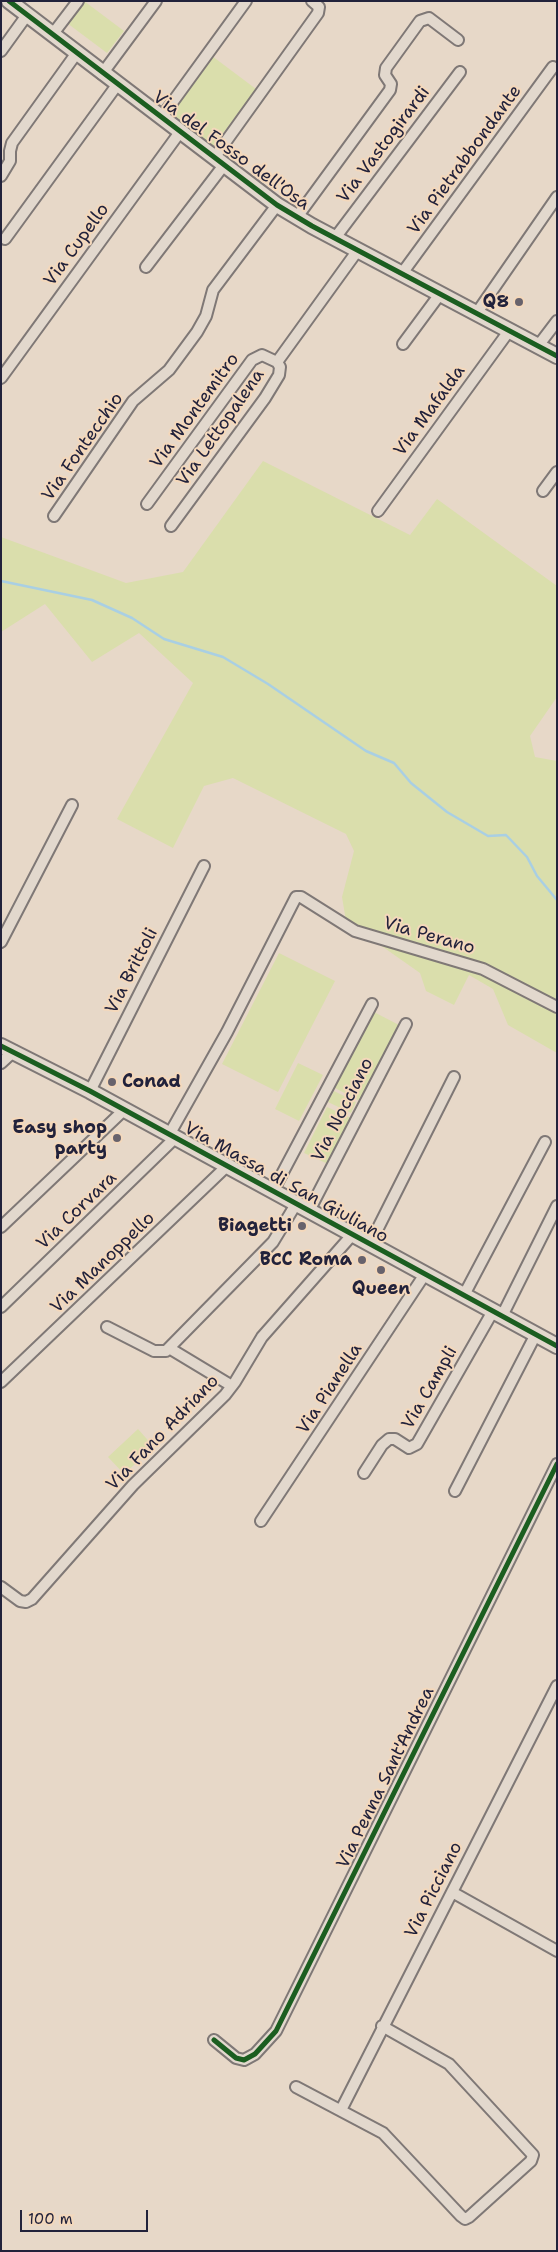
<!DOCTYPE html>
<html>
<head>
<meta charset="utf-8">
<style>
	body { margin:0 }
	#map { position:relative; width:558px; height:2252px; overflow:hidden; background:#e7d8c8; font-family:"Shantell Sans",sans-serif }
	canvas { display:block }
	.frame { position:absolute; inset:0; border:2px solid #22223b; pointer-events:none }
	.scale { position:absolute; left:20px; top:2210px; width:128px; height:22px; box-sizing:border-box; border:2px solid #22223b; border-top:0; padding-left:6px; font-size:15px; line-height:18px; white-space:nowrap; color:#22223b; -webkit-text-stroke:4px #f4d8bb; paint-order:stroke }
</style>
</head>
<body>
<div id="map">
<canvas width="558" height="2252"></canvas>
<div class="frame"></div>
<div class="scale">100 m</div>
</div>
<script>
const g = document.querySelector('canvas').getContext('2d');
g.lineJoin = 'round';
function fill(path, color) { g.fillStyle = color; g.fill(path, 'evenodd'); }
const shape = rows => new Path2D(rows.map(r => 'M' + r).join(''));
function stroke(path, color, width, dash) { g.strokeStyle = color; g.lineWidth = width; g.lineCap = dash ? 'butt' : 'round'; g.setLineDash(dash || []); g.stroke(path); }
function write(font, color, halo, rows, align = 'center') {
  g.font = font + ' "Shantell Sans",sans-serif'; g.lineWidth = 4; g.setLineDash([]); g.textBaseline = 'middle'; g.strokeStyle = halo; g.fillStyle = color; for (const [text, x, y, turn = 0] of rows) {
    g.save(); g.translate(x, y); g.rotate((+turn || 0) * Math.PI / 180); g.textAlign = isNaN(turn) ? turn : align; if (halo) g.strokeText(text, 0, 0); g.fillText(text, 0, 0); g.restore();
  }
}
const green = shape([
	[84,1,124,31,107,53,67,23],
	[212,56,256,89,212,148,168,115],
	[263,461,410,535,437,499,557,586,557,697,530,736,535,757,557,761,557,1053,508,1025,493,989,469,975,454,1005,426,991,420,973,346,921,342,897,354,851,346,834,233,778,204,786,173,848,117,819,193,683,139,633,92,662,45,604,1,632,1,537,126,583,183,572],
	[279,953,335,981,278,1092,222,1064],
	[372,1011,399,1025,360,1101,333,1087],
	[298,1063,323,1075,299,1121,275,1109],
	[334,1091,356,1102,351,1113,328,1102],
	[327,1107,351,1118,328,1164,304,1153],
	[138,1429,154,1447,124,1474,108,1457]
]);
const stream = shape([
	[1,581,92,600,132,618,164,639,223,657,268,684,366,751,394,763,411,783,447,812,488,836,506,835,527,857,537,876,557,900]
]);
const street = shape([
	[52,35,78,1],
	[1,51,27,15],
	[102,74,156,1],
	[161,118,246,1],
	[214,158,318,13,319,7,312,1],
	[1,176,10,161,10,151,12,143,76,54],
	[297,217,390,90,391,84,385,75,386,68,420,21,429,18,458,40],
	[335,238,460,72],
	[5,239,117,85],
	[146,267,224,165],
	[403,272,553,67],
	[476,314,557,197],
	[403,344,440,294],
	[538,346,557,321],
	[1,378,180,132],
	[543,491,557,472],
	[147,504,252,360,262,355,277,362],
	[378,511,509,331],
	[54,516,133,401,169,370,197,332,206,316,213,290,277,205],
	[171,526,265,398,279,375,280,367,277,362,358,250],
	[1,942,72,805],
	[1,1063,14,1051],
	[90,1091,204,866],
	[169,1135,227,1032,296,897,301,897,355,931,483,969,557,1007],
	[273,1191,372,1004],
	[309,1211,406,1024],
	[1,1227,124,1110],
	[370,1244,454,1077],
	[464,1295,545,1142],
	[1,1307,175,1138],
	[502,1316,557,1206],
	[107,1327,154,1351,166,1351,273,1242,296,1204],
	[169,1348,232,1386],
	[1,1382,227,1166],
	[364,1473,382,1445,389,1439,395,1439,409,1448,417,1444,493,1311],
	[455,1491,536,1334],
	[261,1521,425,1274],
	[1,1587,20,1601,26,1602,32,1599,133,1485,225,1395,235,1382,262,1337,352,1235],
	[452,1892,557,1951],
	[214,2040,236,2058,244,2060,255,2054,276,2031,557,1464],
	[296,2087,383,2133,461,2216,465,2219,469,2217,531,2161,533,2155,449,2064,382,2026],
	[341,2110,557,1686]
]);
const secondary = shape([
	[9,1,277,205,312,226,557,356],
	[1,1046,90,1091,557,1346]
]);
const cycleway = shape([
	[9,1,277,205,312,226,557,356],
	[1,1046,90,1091,557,1346],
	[214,2040,236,2058,244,2060,255,2054,276,2031,557,1464]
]);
const markers = [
	[519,302,5,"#67626c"],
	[112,1082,5,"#67626c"],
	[117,1138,5,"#67626c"],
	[302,1226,5,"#67626c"],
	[362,1260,5,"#67626c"],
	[381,1270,5,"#67626c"]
];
const streetNames = [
	["Via Vastogirardi",384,145,-53],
	["Via del Fosso dell'Osa",231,151,36],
	["Via Pietrabbondante",465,160,-54],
	["Via Cupello",77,245,-54],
	["Via Montemitro",195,411,-54],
	["Via Mafalda",430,411,-54],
	["Via Lettopalena",221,428,-55],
	["Via Fontecchio",83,447,-55],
	["Via Perano",429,936,16],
	["Via Brittoli",132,971,-63],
	["Via Nocciano",343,1110,-63],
	["Via Massa di San Giuliano",286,1183,29],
	["Via Corvara",77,1211,-44],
	["Via Manoppello",103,1263,-44],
	["Via Campli",430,1388,-60],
	["Via Pianella",330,1389,-57],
	["Via Fano Adriano",163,1433,-46],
	["Via Penna Sant'Andrea",386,1778,-64],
	["Via Picciano",434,1890,-63]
];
const poiNames = [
	["Q8",509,302],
	["Conad",122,1082,"left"],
	["Easy shop",107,1128],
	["party",107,1149],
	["Biagetti",292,1226],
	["BCC Roma",352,1260],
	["Queen",381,1289,"center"]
];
fill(green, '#dadeac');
stroke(stream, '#a9cfe3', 2.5);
stroke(street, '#7f7876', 14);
stroke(secondary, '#7f7876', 18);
stroke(street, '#e2d8cd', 10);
stroke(secondary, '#e2d8cd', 14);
stroke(cycleway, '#1b5e20', 5);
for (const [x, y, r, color] of markers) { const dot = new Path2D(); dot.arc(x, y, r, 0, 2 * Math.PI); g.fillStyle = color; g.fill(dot); stroke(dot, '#f4d8bb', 2); }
write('18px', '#22223b', '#f4d8bb', streetNames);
write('bold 18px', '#22223b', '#f4d8bb', poiNames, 'right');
</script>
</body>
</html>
